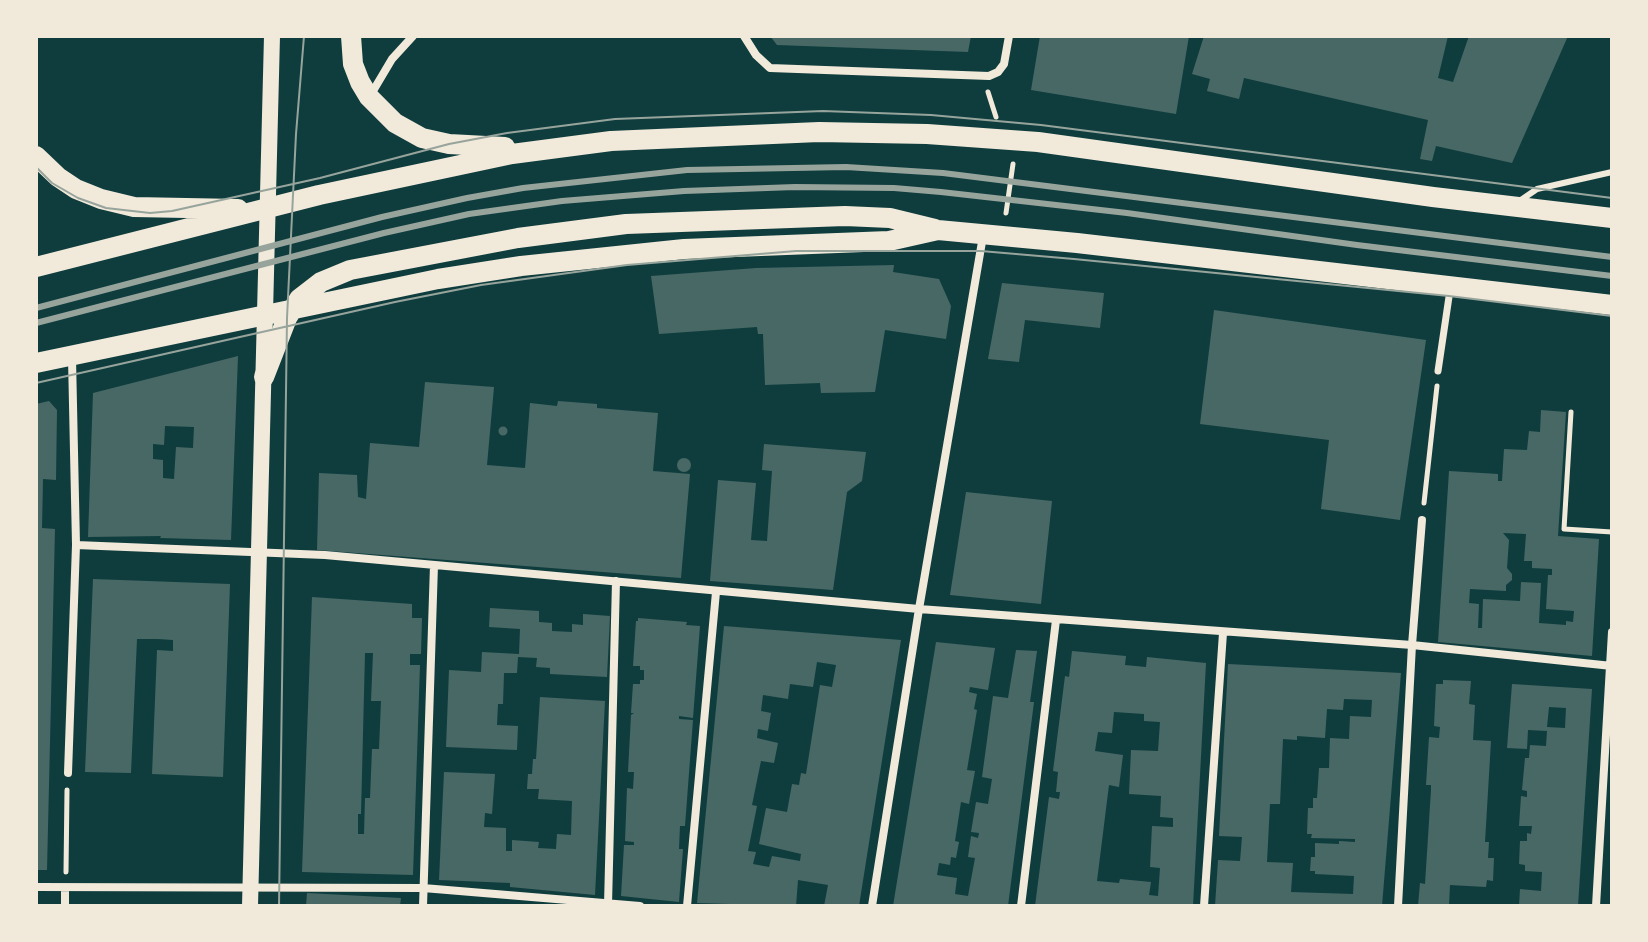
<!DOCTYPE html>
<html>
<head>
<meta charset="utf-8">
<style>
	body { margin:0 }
	#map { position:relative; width:1648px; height:942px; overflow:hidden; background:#0f3d3e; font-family:Lora,serif }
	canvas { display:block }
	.frame { position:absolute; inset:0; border:38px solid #f1e9da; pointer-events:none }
</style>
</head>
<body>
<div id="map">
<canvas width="1648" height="942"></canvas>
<div class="frame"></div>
</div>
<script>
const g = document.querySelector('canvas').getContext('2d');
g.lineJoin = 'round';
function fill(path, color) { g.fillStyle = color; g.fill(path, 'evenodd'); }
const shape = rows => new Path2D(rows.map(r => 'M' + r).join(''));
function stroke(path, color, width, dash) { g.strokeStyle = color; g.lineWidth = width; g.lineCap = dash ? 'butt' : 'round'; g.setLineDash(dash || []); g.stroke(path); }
const building = shape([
	[770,36,971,36,968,52,777,45],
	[1040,36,1189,36,1176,114,1031,90],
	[1204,36,1448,36,1438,78,1453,82,1469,36,1568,36,1512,163,1436,146,1432,161,1420,159,1428,120,1244,78,1239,99,1207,91,1210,79,1192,74],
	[894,265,893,272,939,279,951,306,946,339,885,330,875,392,821,393,820,383,765,385,763,334,758,334,757,327,659,334,651,276,756,268],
	[1002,283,1104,293,1100,328,1025,320,1019,362,988,359],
	[1214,310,1426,340,1400,520,1321,509,1329,440,1200,424],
	[238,356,231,540,160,538,161,536,88,537,93,393],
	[165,426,194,427,193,448,176,447,174,479,163,478,163,460,153,459,153,444,164,445],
	[425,382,494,387,487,465,525,468,530,403,557,406,558,401,597,404,597,408,658,413,653,471,690,474,681,578,317,550,319,473,357,475,358,497,366,499,370,443,419,447],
	[49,401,57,410,56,480,43,479,42,528,55,529,47,870,36,870,36,404],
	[1541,410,1566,412,1558,536,1599,539,1592,656,1438,642,1449,471,1498,474,1498,481,1502,481,1504,449,1527,450,1529,431,1540,432],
	[1503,533,1526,534,1524,561,1532,561,1532,568,1552,569,1552,575,1548,575,1546,609,1574,611,1573,622,1566,621,1566,625,1539,623,1541,583,1521,582,1520,601,1483,599,1482,628,1478,628,1479,604,1469,603,1470,589,1506,591,1506,585,1512,580,1512,574,1507,568,1509,540],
	'498.5 431a4.5 4.5 0 1 1 9 0a4.5 4.5 0 1 1-9 0Z',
	[764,444,866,452,862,481,847,492,833,590,710,581,718,480,756,483,751,540,767,541,772,471,762,470],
	'677 465a7 7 0 1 1 14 0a7 7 0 1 1-14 0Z',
	[966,492,1052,501,1041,604,950,595],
	[93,579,230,584,223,777,152,774,157,650,173,651,173,640,158,639,137,639,131,773,85,772],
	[312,597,412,604,412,618,422,618,421,654,410,654,410,665,420,665,413,875,302,872],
	[365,653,373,653,371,701,381,701,379,749,372,749,370,798,365,798,364,834,358,834,358,814,361,814],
	[490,608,539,611,539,622,552,623,552,631,572,632,572,624,583,625,583,614,610,616,607,677,550,674,550,668,536,667,537,658,518,657,517,673,504,673,503,704,498,704,497,725,518,726,517,750,446,747,449,670,481,672,482,652,519,654,520,629,489,627],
	[638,618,687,622,686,625,700,626,693,718,679,716,679,719,693,720,685,826,680,826,679,849,683,849,679,902,621,896,624,845,634,845,634,842,625,841,627,788,633,789,634,772,628,772,631,715,634,713,631,713,633,684,640,684,640,680,644,680,644,670,640,670,640,666,633,666,636,621,638,621],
	[724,626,901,640,859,906,824,906,828,885,798,880,796,906,697,903],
	[817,662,836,665,832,687,820,685,806,774,801,773,799,785,792,784,787,812,766,808,759,844,801,854,800,861,772,856,769,867,753,864,756,852,748,851,757,806,752,805,761,761,774,763,778,743,757,738,758,729,768,731,771,713,761,711,763,695,788,699,790,684,813,687],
	[936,642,995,648,988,690,970,687,969,692,977,694,974,709,977,710,967,770,975,771,969,804,961,802,955,841,959,842,956,858,951,857,950,865,939,863,937,875,957,878,955,894,968,896,975,858,968,857,971,836,978,838,979,833,971,832,976,802,988,804,992,779,982,777,993,696,1008,698,1016,650,1037,651,1030,702,1034,702,1008,906,893,906],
	[1072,651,1126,656,1125,665,1146,667,1147,657,1206,663,1193,906,1035,906,1049,797,1059,799,1060,792,1056,792,1058,772,1053,771,1065,676,1069,677],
	[1114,712,1144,714,1144,721,1160,722,1158,751,1131,750,1129,794,1161,796,1160,817,1173,818,1173,827,1152,826,1150,867,1160,868,1158,896,1149,895,1151,882,1120,879,1119,883,1097,881,1109,785,1119,787,1123,755,1095,751,1098,732,1112,733],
	[1228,664,1401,673,1382,906,1215,906,1218,860,1240,861,1242,837,1219,836],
	[1344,699,1372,700,1371,717,1350,716,1349,739,1330,738,1329,768,1319,768,1317,798,1313,798,1313,808,1308,808,1307,834,1312,834,1311,838,1355,839,1355,842,1339,841,1339,844,1315,843,1315,857,1311,857,1310,871,1315,871,1315,874,1354,876,1353,894,1291,892,1293,863,1267,862,1270,804,1280,804,1283,739,1297,740,1297,736,1325,738,1327,709,1343,710],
	[1443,680,1471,681,1469,704,1475,705,1473,740,1491,741,1485,842,1489,842,1488,858,1494,858,1493,881,1487,880,1486,887,1450,885,1449,906,1418,906,1420,883,1425,884,1431,790,1431,785,1426,785,1429,737,1439,738,1440,727,1434,726,1436,684,1443,684],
	[1512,684,1592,689,1578,906,1519,906,1520,889,1541,891,1542,872,1525,871,1525,865,1519,864,1520,841,1527,841,1527,833,1531,834,1532,826,1519,826,1521,796,1527,797,1527,791,1522,790,1525,758,1529,758,1530,745,1546,746,1547,731,1528,730,1527,749,1507,748],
	[1549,707,1566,708,1565,728,1547,727],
	[540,697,605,701,595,895,510,887,510,883,439,880,444,772,495,774,492,814,485,813,484,827,506,828,506,851,512,851,512,840,539,842,538,848,556,849,557,834,571,835,572,801,538,799,539,789,527,789,528,774,532,774,533,759,536,759],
	[307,893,401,898,400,906,306,906]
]);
const path = shape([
	[988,92,996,117],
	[1006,213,1013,164],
	[1571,412,1564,529,1612,532],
	[1424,503,1437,386],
	[66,872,67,790]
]);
const service = shape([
	[1518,202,1537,189,1612,172]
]);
const pedestrian = shape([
	[1438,371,1450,290]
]);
const minor = shape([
	[744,36,756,55,770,68,989,76,998,72,1004,64,1009,36],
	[370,96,392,59,413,36],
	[76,545,325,555,919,609,1412,645,1612,666],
	[68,773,76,545,72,358],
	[36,887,423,888,640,906],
	[608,905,616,581],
	[65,906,65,889],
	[423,906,434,565],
	[687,906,716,592],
	[872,906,919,609,983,236],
	[1021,906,1056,620],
	[1204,906,1223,633],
	[1398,906,1412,645,1422,520],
	[1596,906,1612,632]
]);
const secondary = shape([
	[250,906,272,36]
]);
const primary = shape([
	[351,36,353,64,360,82,369,97,395,123,422,138,449,144,505,147],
	[36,156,58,177,76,189,101,199,134,207,238,209],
	[36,267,319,195,512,154,611,141,819,132,927,134,1038,142,1433,197,1612,218],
	[36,363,438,279,521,266,684,249,889,241,938,230,1077,243,1612,305],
	[264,377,287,318,299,299,321,282,350,270,518,238,626,224,845,216,890,218,935,229]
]);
const tram = shape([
	[36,167,52,183,78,198,106,208,150,213,172,211,320,178,449,144,507,133,615,119,823,111,931,115,1041,125,1612,198],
	[36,383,395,302,481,285,627,265,796,251,981,251,1074,259,1449,296,1612,316],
	[279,906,287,318,296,134,304,36]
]);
const rail = shape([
	[36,308,382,217,467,198,523,188,687,170,846,167,943,173,1612,257],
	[36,323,384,233,469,214,562,201,684,191,795,187,894,188,941,192,1127,213,1357,245,1612,276]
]);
fill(building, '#486865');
stroke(path, '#f1e9da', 5);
stroke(service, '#f1e9da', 6);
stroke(pedestrian, '#f1e9da', 7);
stroke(minor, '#f1e9da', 8);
stroke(secondary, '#f1e9da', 16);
stroke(primary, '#f1e9da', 20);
stroke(tram, '#97a49c', 2);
stroke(rail, '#97a49c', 6);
</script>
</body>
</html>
